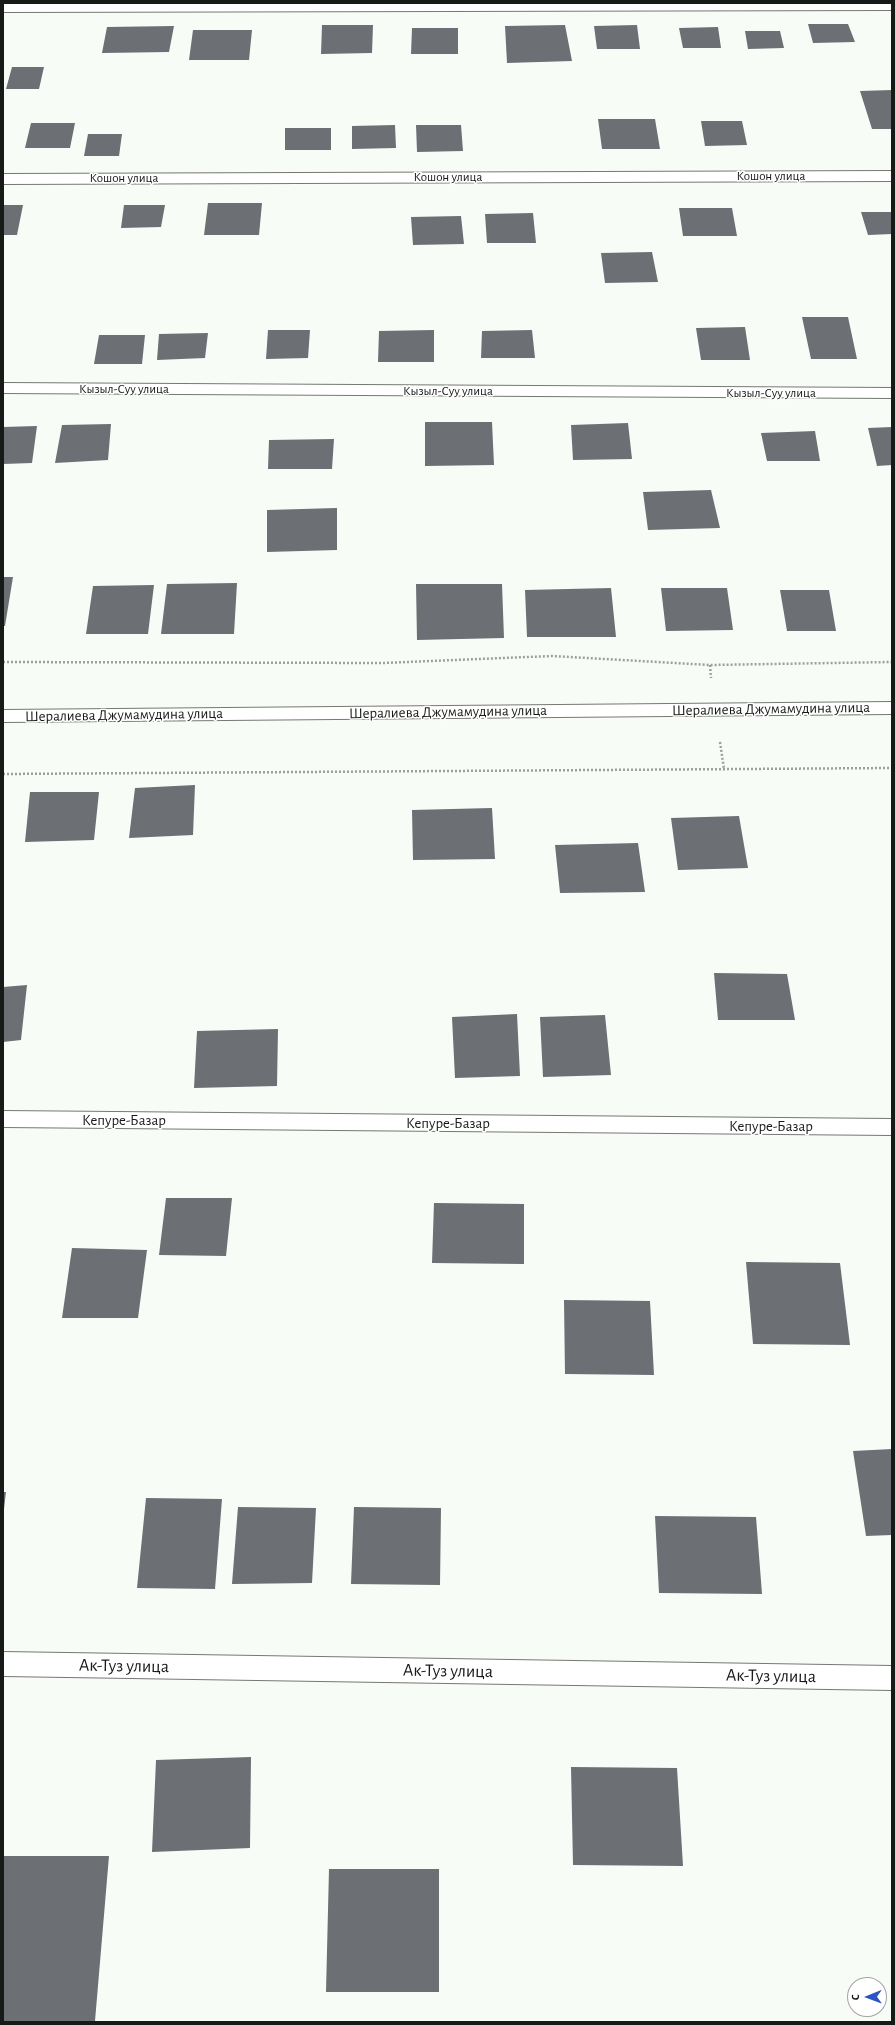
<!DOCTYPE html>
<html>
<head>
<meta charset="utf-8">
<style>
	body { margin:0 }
	#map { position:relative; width:895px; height:2025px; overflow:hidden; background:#f8fcf6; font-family:"Alegreya Sans",sans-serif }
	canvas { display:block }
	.frame { position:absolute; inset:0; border:4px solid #181a18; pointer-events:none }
	.north { position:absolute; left:847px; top:1977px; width:40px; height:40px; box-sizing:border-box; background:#fff; border:1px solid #a3a3a3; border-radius:50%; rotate:269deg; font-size:11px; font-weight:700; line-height:16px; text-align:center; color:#181a18 }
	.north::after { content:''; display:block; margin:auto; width:14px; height:18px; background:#2c54c4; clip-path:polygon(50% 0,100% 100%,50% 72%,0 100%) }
</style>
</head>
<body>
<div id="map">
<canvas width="895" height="2025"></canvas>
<div class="frame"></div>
<div class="north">С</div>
</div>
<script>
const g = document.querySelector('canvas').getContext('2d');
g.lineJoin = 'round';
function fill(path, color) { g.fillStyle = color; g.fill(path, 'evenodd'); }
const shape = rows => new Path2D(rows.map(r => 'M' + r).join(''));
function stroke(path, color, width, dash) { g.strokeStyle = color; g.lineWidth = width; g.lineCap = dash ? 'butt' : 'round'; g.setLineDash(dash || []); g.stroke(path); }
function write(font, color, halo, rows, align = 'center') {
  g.font = font + ' "Alegreya Sans",sans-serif'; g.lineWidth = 3; g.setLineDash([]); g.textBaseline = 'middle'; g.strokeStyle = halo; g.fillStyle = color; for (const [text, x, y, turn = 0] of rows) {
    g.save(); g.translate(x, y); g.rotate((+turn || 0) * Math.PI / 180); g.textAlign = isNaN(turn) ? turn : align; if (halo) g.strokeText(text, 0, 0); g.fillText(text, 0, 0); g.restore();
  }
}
const building = shape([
	[808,24,848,24,855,42,813,43],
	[322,25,373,25,372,53,321,54],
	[565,25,572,61,507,63,505,26],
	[637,25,640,49,597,49,594,26],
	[174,26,169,52,102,53,107,27],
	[718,27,721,48,683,48,679,28],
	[412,28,458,28,458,54,411,54],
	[193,30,252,30,249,60,189,60],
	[745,31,780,31,784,48,748,49],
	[12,67,44,67,39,89,6,89],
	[892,90,892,129,872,129,860,91],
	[598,119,655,119,660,149,602,149],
	[701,121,742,121,747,145,705,146],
	[31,123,75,123,70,148,25,148],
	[395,125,396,148,352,149,352,126],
	[416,125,461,125,463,151,417,152],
	[285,128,331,128,331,150,285,150],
	[88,134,122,134,119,156,84,156],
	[208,203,262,203,259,235,204,235],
	[3,205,23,205,17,235,3,235],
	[124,205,165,205,161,227,121,228],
	[679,208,732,208,737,236,683,236],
	[861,212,892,212,892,234,868,235],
	[533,213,536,243,487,243,485,214],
	[461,216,464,244,413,245,411,217],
	[652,252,658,282,605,283,601,253],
	[802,317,848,317,857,359,811,359],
	[745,327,750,360,701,360,696,328],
	[268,330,310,330,308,358,266,359],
	[434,330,434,362,378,362,379,331],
	[532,330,535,358,481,358,482,331],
	[208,333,205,358,157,360,159,334],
	[99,335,145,335,142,364,94,364],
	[425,422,492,422,494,465,425,466],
	[628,423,632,459,573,460,571,425],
	[111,424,108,460,55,463,62,425],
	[37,426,32,463,3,464,3,427],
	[892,427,892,465,877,466,868,428],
	[815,431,820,461,767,461,761,433],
	[334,439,332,469,268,469,269,440],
	[711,490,720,528,648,530,643,492],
	[337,508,337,550,267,552,267,510],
	[3,577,13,577,5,626,3,626],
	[237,583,234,634,161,634,167,584],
	[416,584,502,584,504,638,417,640],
	[154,585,148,634,86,634,93,586],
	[611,588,616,637,527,637,525,590],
	[661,588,727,588,733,630,666,631],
	[780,590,829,590,836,631,787,631],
	[195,785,193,835,129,838,135,788],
	[30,792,99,792,94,840,25,842],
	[492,808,495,859,413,860,412,810],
	[739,816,748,868,678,870,671,818],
	[638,843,645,892,560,893,555,845],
	[714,973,787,974,795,1020,718,1020],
	[27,985,21,1040,3,1042,3,987],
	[517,1014,520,1076,455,1078,452,1017],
	[605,1015,611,1075,543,1077,540,1017],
	[278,1029,277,1086,194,1088,197,1031],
	[166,1198,232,1198,226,1256,159,1255],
	[434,1203,524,1204,524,1264,432,1263],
	[72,1248,147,1250,138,1318,62,1318],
	[746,1262,840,1263,850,1345,753,1344],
	[564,1300,650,1301,654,1375,565,1374],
	[892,1449,892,1535,866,1536,853,1451],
	[3,1492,6,1492,4,1509,3,1509],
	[146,1498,222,1499,215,1589,137,1588],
	[238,1507,316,1508,312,1583,232,1584],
	[354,1507,441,1508,440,1585,351,1584],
	[655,1516,756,1517,762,1594,659,1593],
	[251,1757,250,1848,152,1852,156,1760],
	[571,1767,677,1768,683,1866,573,1865],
	[3,1856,109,1856,95,2021,3,2021],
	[329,1869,439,1869,439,1992,326,1992]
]);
const path = shape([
	[3,662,383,663,552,656,710,665,892,662],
	[710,665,711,678],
	[720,742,724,769],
	[3,774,892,768]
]);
const minor = shape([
	[892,3,892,10,3,12,3,4,892,3],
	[892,171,892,181,3,184,3,174,892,171],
	[3,383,892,388,892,398,3,393,3,383],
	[892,702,892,714,3,722,3,710,892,702],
	[3,1111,892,1119,892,1135,3,1127,3,1111],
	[3,1652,892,1666,892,1690,3,1676,3,1652]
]);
const farStreetnames = [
	["Кошон улица",771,176],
	["Кошон улица",448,177],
	["Кошон улица",124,178],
	["Кызыл-Суу улица",124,389],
	["Кызыл-Суу улица",448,391],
	["Кызыл-Суу улица",771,393]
];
const streetNames = [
	["Шералиева Джумамудина улица",771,709,-1],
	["Шералиева Джумамудина улица",448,712,-1],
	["Шералиева Джумамудина улица",124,715,-1],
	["Кепуре-Базар",124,1120],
	["Кепуре-Базар",448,1123],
	["Кепуре-Базар",771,1126]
];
const nearStreetnames = [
	["Ак-Туз улица",124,1666,1],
	["Ак-Туз улица",448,1671,1],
	["Ак-Туз улица",771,1676,1]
];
fill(building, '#6c6f73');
stroke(minor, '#757873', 2);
stroke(path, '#9c9f9b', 2.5, [2, 2]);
fill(minor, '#fff');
write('13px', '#181a18', '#fff', farStreetnames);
write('15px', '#181a18', '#fff', streetNames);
write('18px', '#181a18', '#fff', nearStreetnames);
</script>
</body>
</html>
